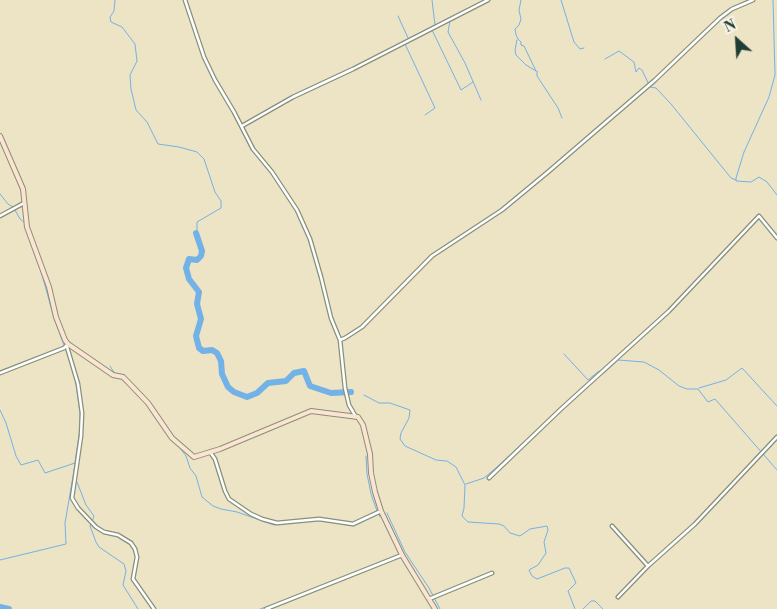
<!DOCTYPE html>
<html>
<head>
<meta charset="utf-8">
<style>
	body { margin:0 }
	#map { position:relative; width:777px; height:609px; overflow:hidden; background:#ede3c5; font-family:"Libre Bodoni",serif }
	canvas { display:block }
	.north { position:absolute; left:712px; top:15px; width:50px; height:50px; -webkit-text-stroke:4px #f7f3e8; paint-order:stroke; rotate:334deg; font-size:14px; font-weight:700; line-height:20px; text-align:center; color:#1f3d34 }
	.north::after { content:''; display:block; margin:auto; width:18px; height:22px; background:#1f3d34; clip-path:polygon(50% 0,100% 100%,50% 72%,0 100%) }
</style>
</head>
<body>
<div id="map">
<canvas width="777" height="609"></canvas>
<div class="north">N</div>
</div>
<script>
const g = document.querySelector('canvas').getContext('2d');
g.lineJoin = 'round';
const shape = rows => new Path2D(rows.map(r => 'M' + r).join(''));
function stroke(path, color, width, dash) { g.strokeStyle = color; g.lineWidth = width; g.lineCap = dash ? 'butt' : 'round'; g.setLineDash(dash || []); g.stroke(path); }
const stream = shape([
	[115,0,114,11,110,17,111,22,122,27,135,44,137,61,130,75,131,89,136,110,147,122,158,144,179,147,197,152,204,159,215,192,221,201,221,208,197,222,197,231],
	[521,0,519,10,521,19,519,25,515,29,516,35,518,39,521,42,521,45,524,46,536,71],
	[561,0,574,42,580,49,584,48],
	[773,0,775,75,769,97,744,152,736,178,736,181,751,182,759,177,767,182,777,195],
	[398,16,409,40],
	[450,21,448,32,465,63,481,100],
	[435,27,435,29,432,30,461,90,473,82],
	[517,40,515,50,516,55,526,65,536,71],
	[407,43,405,44,435,108,425,115],
	[398,44,435,25,432,0],
	[605,59,619,51,634,62,636,72,639,68,642,70,650,87,656,88,671,104,731,178,736,180],
	[537,71,537,76,558,108,562,118],
	[0,194,8,204,13,207],
	[15,210,20,219,25,223],
	[25,227,41,271,54,318,64,345],
	[66,349,75,377,80,413,80,428,75,463],
	[564,354,588,380,599,371,601,372],
	[110,366,115,374],
	[605,372,618,360,644,362,659,370,679,386,687,389,698,389,708,402,715,399,777,470],
	[120,378,127,384],
	[699,388,726,380,742,368,777,406],
	[364,395,379,403,390,403,410,410,409,418,401,433,400,439,405,446,436,460,447,461,456,467,465,485,464,508,462,516,468,522,499,524,504,526,510,533,520,536,530,529,547,526,548,530,544,542,546,553,538,565,529,570,532,576,537,579,565,568,569,568,576,583,568,591,575,609],
	[0,410,6,423,16,456,21,465,38,460,45,473,75,463,75,465,65,523,66,544,0,560],
	[161,425,170,438],
	[180,448,186,456,190,468,196,476,202,497,213,506,221,509,237,512,274,525,318,520,354,526,379,514,380,517],
	[366,456,367,474,371,494,377,511],
	[75,480,77,482,86,505,94,516,90,526,96,542,99,547,124,564,126,571,123,585,138,609],
	[466,484,484,478,497,467,585,385],
	[387,513,405,552,429,588,440,609],
	[391,558,399,555],
	[260,609,283,601],
	[583,609,591,601,595,601,603,609]
]);
const river = shape([
	[196,233,202,251,201,256,197,260,189,259,186,268,189,279,199,292,197,304,201,319,196,336,199,348,203,351,212,350,217,353,221,361,222,374,228,387,234,392,247,397,257,393,268,383,286,381,294,373,304,371,310,386,331,393,351,392],
	[0,607,9,609]
]);
const minor = shape([
	[185,0,204,57,215,80,234,112,253,149,272,172,297,210,310,239,321,277,331,318,340,340,345,388,349,405,356,417],
	[242,126,293,97,353,69,488,0],
	[0,216,24,203],
	[340,340,345,338,362,327,432,256,502,210,548,172,655,80,720,18,732,9,753,0],
	[0,373,64,348,68,344,67,347,78,384,82,413,81,436,72,498,78,508,96,527,104,532,118,535,131,543,135,549,137,557,133,579,154,609],
	[210,452,215,459,225,491,229,499,251,514,262,519,277,523,319,519,353,524,381,511],
	[489,478,561,409,669,311,759,216,777,238],
	[612,526,648,566],
	[618,597,648,566,695,524,777,437],
	[429,599,492,573],
	[266,609,402,555]
]);
const secondary = shape([
	[0,136,23,189,27,227,49,287,56,317,65,340,68,344,113,375,123,377,127,381,148,403,172,438,194,457,220,449,311,411,358,417,363,425,370,454,371,473,375,492,381,511,402,555,435,609]
]);
stroke(stream, '#72b2e6', 1);
stroke(river, '#72b2e6', 6);
stroke(minor, '#86907c', 5);
stroke(secondary, '#86907c', 6);
stroke(minor, '#fff', 2.5);
stroke(secondary, '#fde4d0', 4);
</script>
</body>
</html>
